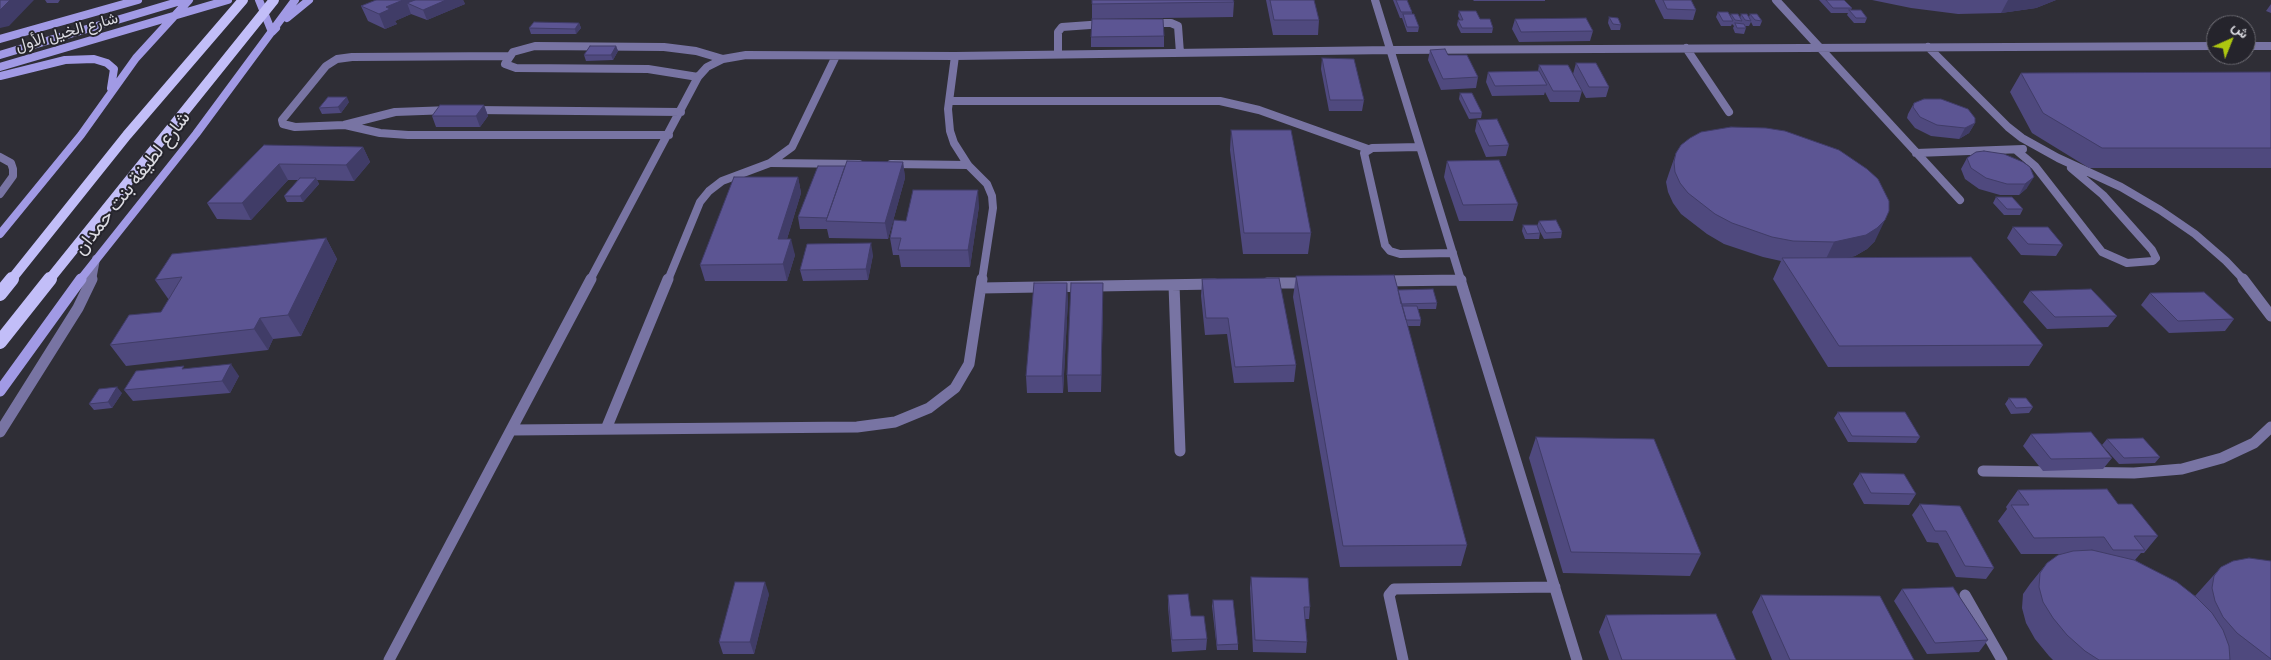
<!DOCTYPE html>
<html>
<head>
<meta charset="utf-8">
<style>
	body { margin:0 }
	#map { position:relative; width:2271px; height:660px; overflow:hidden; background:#2f2e36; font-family:"Titillium Web",Vazirmatn,sans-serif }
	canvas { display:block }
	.north { position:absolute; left:2206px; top:15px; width:50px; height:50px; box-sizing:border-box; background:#25242c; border:1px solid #6e6d74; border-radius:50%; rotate:44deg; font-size:14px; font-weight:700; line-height:20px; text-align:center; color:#dbdbe1 }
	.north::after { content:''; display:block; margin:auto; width:18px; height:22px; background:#adc610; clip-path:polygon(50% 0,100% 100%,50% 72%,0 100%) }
</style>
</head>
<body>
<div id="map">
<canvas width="2271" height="660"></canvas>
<div class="north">ش</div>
</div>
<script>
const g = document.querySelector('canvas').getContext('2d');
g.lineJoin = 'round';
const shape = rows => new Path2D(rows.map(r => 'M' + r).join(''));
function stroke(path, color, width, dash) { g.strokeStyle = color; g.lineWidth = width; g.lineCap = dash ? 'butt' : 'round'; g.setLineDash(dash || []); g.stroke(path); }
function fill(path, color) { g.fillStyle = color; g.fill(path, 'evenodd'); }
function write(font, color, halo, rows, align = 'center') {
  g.font = font + ' "Titillium Web",Vazirmatn,sans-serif'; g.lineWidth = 4; g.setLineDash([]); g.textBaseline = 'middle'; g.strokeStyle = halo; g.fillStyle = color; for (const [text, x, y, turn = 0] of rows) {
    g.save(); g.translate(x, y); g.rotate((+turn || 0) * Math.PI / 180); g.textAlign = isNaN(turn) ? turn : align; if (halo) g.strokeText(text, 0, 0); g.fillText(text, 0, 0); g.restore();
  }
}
const laneFar1 = shape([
	[1375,0,1461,280],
	[1776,0,1960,200],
	[1151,23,1171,23,1178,26,1180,53],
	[2246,46,2271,46],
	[1928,47,2008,127,2022,138,2058,158,2121,187,2160,210,2195,234,2226,261,2244,280],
	[1686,48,1729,112],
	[1058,54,1058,32,1062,27,1104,24],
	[955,56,948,109,950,131,954,143,968,165,987,184,992,196,993,208,982,280],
	[698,77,648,69,516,68,505,64,513,52,535,46,664,47,696,51,723,59],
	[950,101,1220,101,1259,110,1368,149],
	[450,110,395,112,344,125,295,127,283,124,282,120,326,66,337,59,352,57,510,56],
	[474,110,681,112],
	[345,125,380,133,408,135,669,135],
	[1420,147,1372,148,1364,153,1385,245,1390,251,1400,254,1453,253],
	[2016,150,2035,166,2102,252,2127,263,2153,261,2156,258,2152,250,2103,195,2071,168],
	[1916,153,2023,149],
	[0,157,11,163,13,169,13,176,0,194],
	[771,163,859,164],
	[891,164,968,165],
	[590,280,698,77,707,67,723,59,746,55,955,56,1391,50,2216,46],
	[668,280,700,202,709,191,722,181,770,163,792,147,836,56],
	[1429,280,1461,280]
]);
const lane = shape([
	[1460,279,1577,660],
	[2243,279,2271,316],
	[1382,281,1461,280],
	[1267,283,1307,283],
	[1174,285,1180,451],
	[981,288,1215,284],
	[606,429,668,279],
	[512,430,857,427,895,422,929,408,955,388,969,364,982,279],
	[1983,471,2134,473,2182,469,2222,458,2254,443,2271,427],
	[1965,595,2002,660],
	[389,660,591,279],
	[1403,660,1389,595,1394,589,1555,587]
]);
const streetFar1 = shape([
	[92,280,96,259]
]);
const street = shape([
	[0,432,78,308,92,279]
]);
const secondaryFar1 = shape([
	[259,0,272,32,276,28],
	[287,18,309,0],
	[0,39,138,0],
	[0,55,184,0],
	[0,67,228,0],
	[0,76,65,60,94,59,107,63,114,69,111,88],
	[0,234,81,135,136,58,189,0],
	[80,280,196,134,295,0]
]);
const secondary = shape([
	[0,391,81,279]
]);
const primaryBridgeFar1 = shape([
	[11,280,127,135,243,0],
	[49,280,274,0]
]);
const primaryBridge = shape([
	[0,294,12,279],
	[0,342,50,279]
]);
const wall = shape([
	[45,0,60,0,58,3,47,3],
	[376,0,463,0,465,4,427,20,411,14,395,21,397,24,385,29,368,21,361,6],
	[1092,0,1234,2,1233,17,1092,19],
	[1266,0,1314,0,1319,20,1318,35,1273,35],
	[1393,0,1407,0,1412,12,1412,14,1419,27,1418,32,1407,32,1402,18,1400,18],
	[1473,0,1545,0,1545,1,1474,1],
	[1655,0,1691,0,1696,10,1693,20,1664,19,1655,1],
	[1819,0,1844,0,1852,8,1851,10,1867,18,1865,23,1854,23,1847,15,1848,13,1831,13],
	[1872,0,2056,0,2036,8,2001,13,1958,14,1911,8],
	[2271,4,2271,13,2266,11],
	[1459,11,1480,19,1493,28,1492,33,1461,33,1457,25,1458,20,1460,20,1458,16],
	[1718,12,1730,16,1731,14,1740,18,1741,14,1749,17,1750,14,1762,21,1760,26,1753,26,1751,22,1749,26,1745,26,1746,28,1744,34,1735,33,1733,28,1734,26,1732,24,1731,26,1721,26,1716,17],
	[1609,17,1621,25,1620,30,1611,30,1608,23],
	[1515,19,1593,31,1590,41,1519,42,1512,29],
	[579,23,581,28,576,34,531,34,529,28],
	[1164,36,1164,47,1091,47,1091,37],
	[616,46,618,51,613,60,586,61,584,55],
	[1430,50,1478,77,1476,88,1441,90,1428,60],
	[1322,58,1364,100,1362,111,1329,111,1321,69],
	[1576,63,1609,87,1606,97,1586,98,1573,74],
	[1539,65,1582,91,1579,102,1550,102,1545,92,1544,95,1492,96,1486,82,1488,72,1538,71],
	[2271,72,2271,168,2089,168,2032,133,2010,92,2021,73],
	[1460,93,1482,113,1481,118,1469,119,1459,99],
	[349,102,341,113,322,114,319,108],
	[1914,103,1975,123,1969,133,1959,139,1931,136,1915,128,1907,118,1908,114],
	[484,105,488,116,480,127,436,127,432,116],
	[1477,120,1509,145,1506,156,1486,157,1475,131],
	[1231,130,1311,233,1308,254,1243,254,1230,150],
	[264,145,363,147,370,162,354,181,317,180,319,184,303,202,287,202,284,196,298,180,288,180,251,220,217,219,207,203],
	[1676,153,1875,241,1867,249,1855,256,1846,258,2043,345,2029,366,1828,367,1773,279,1781,261,1763,257,1724,244,1707,234,1681,214,1673,203,1668,192,1666,182,1669,173],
	[1967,158,2023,162,2027,188,2019,195,2000,195,1979,189,1965,179,1961,169],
	[1447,161,1518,204,1513,221,1459,221,1444,177],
	[903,162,905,178,888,239,829,238,827,229,800,229,798,217,845,166],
	[798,177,801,193,787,239,795,255,787,281,705,281,700,265],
	[1996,197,2023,209,2020,215,2004,215,1993,203],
	[979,206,970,267,901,267,899,255,893,255,890,238,906,221],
	[1539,221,1562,232,1561,238,1544,239,1537,226],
	[1523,225,1540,233,1539,239,1525,239,1522,231],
	[2013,227,2063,245,2056,256,2021,255,2007,238],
	[326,238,337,259,301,336,273,339,268,350,126,366,110,345,161,312,169,300,155,280],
	[873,255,868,280,803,281,800,270],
	[1296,276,1398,290,1437,303,1436,309,1418,309,1421,320,1420,326,1407,326,1467,545,1461,566,1340,567,1293,297],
	[1202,279,1296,365,1294,382,1234,383,1227,334,1205,335,1201,296],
	[2030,291,2117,316,2108,327,2047,329,2023,302],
	[2150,293,2234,319,2225,331,2169,333,2141,305],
	[1068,299,1063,393,1027,393,1026,376],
	[1103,299,1101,392,1068,392,1067,375],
	[186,369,239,376,230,393,133,401,124,390],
	[122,393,112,408,94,410,89,404],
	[2009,398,2033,407,2029,413,2011,414,2005,404],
	[1838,412,1920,437,1916,443,1848,442,1834,418],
	[2031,434,2112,458,2103,469,2043,471,2023,446],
	[1536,437,1701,554,1690,576,1563,573,1529,458],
	[2107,439,2160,457,2155,463,2119,464,2102,445],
	[1860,473,1916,494,1909,505,1864,504,1853,484],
	[2018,490,2118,504,2158,536,2144,553,2141,553,2135,560,2195,596,2221,567,2271,561,2271,660,2053,660,2049,656,2035,639,2026,623,2022,608,2023,594,2030,584,2047,563,2062,554,2021,554,1998,521,2007,509,2006,507],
	[1920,504,1994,568,1986,579,1956,577,1938,543,1927,542,1912,515],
	[1251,577,1310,607,1309,619,1305,619,1307,642,1306,653,1253,652,1250,588],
	[1902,589,1988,640,1979,652,1927,654,1894,601],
	[769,594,754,654,723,654,719,642],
	[1168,595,1191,616,1207,639,1206,650,1172,652,1168,607],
	[1761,595,1914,660,1772,660,1752,612],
	[1213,600,1238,644,1238,650,1217,650,1212,606],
	[1606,615,1736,660,1609,660,1599,632]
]);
const shadedWall = shape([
	[10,0,34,0,9,26,0,28,0,10],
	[403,0,443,0,407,3,411,14,395,21,397,24,385,29,379,14,386,7],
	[446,0,463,0,465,4,427,20,423,10],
	[2008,0,2056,0,2036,8,2001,13],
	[579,23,581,28,576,34,575,29],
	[616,46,618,51,613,60,611,55],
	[347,97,349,102,341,113,338,107],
	[484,105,488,116,480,127,476,116],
	[1975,123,1969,133,1959,139,1965,128],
	[363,147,370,162,354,181,346,165],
	[903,162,905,178,888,239,885,223],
	[279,164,288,180,251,220,242,203],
	[798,177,801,193,782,255,778,239],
	[2034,177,2027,188,2019,195,2025,184],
	[316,178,319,184,303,202,300,196],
	[978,190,979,206,970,267,968,250],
	[1885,220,1875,241,1867,249,1855,256,1824,263,1834,242],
	[326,238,337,259,301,336,288,315],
	[791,239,795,255,787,281,783,264],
	[871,243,873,255,868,280,866,269],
	[1067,283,1068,299,1063,393,1062,376],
	[1103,283,1103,299,1101,392,1101,375],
	[260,318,273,339,268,350,254,329],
	[231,364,239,376,230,393,222,381],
	[117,387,122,393,112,408,108,402],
	[765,582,769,594,754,654,750,642]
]);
const building = shape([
	[0,0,10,0,0,10,0,0],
	[376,0,403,0,386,7,390,9,379,14,361,6,376,0],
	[415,0,446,0,423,10,407,3,415,0],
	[1092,0,1233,0,1234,2,1092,4,1092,0],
	[1270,0,1314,0,1319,20,1274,20,1270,0],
	[1396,0,1407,0,1412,12,1401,12,1396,0],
	[1663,0,1691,0,1696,10,1667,9,1663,0],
	[1826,0,1844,0,1852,8,1833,8,1826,0],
	[1849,10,1861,10,1867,18,1856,18,1849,10],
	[1459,11,1476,11,1480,19,1490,19,1493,28,1462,28,1458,20,1463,20,1459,11],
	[1718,12,1728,12,1733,21,1723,21,1718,12],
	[1403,14,1414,14,1419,27,1407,27,1403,14],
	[1731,14,1738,14,1742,21,1735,20,1731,14],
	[1741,14,1747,14,1751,21,1745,20,1741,14],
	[1750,14,1757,14,1762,21,1755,20,1750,14],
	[1609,17,1618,18,1621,25,1613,24,1609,17],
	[1586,18,1593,31,1521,32,1515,19,1586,18],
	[1092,19,1163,19,1164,36,1091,37,1092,19],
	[534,22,579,23,575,29,529,28,534,22],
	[1735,23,1744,24,1746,28,1737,28,1735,23],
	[590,46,616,46,611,55,584,55,590,46],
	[1445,49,1448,55,1467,55,1478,77,1443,79,1430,50,1445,49],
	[1322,58,1354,59,1364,100,1330,100,1322,58],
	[1576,63,1596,63,1609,87,1589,87,1576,63],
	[1539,65,1568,65,1582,91,1553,91,1539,65],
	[1539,71,1547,85,1495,86,1488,72,1539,71],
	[2271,72,2271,148,2102,148,2043,113,2021,73,2271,72],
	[1460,93,1472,93,1482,113,1470,113,1460,93],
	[328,97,347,97,338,107,319,108,328,97],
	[1924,99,1941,99,1968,109,1975,118,1975,123,1965,128,1937,125,1920,117,1913,107,1914,103,1924,99],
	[440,105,484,105,476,116,432,116,440,105],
	[1497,119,1509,145,1489,146,1477,120,1497,119],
	[1731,127,1766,128,1785,131,1839,150,1867,169,1878,179,1889,201,1889,211,1885,220,1877,228,1866,235,1834,242,1793,241,1772,237,1732,223,1715,214,1688,193,1680,183,1675,172,1674,162,1676,153,1681,145,1690,138,1701,132,1731,127],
	[1231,130,1291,130,1311,233,1244,233,1231,130],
	[264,145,363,147,346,165,279,164,242,203,207,203,264,145],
	[1984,151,2004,154,2023,162,2030,167,2034,177,2025,184,2007,184,1986,178,1971,168,1967,158,1976,152,1984,151],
	[1499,160,1518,204,1463,205,1447,161,1499,160],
	[847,161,903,162,885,223,826,221,847,161],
	[818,166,845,166,827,218,798,217,818,166],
	[734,177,798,177,778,239,791,239,783,264,700,265,734,177],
	[300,178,316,178,300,196,284,196,300,178],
	[913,190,978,190,968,250,898,250,901,238,890,238,894,220,906,221,913,190],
	[1996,197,2012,197,2023,209,2007,209,1996,197],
	[1556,220,1562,232,1546,233,1539,221,1556,220],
	[1523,225,1537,225,1540,233,1527,234,1523,225],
	[2013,227,2048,227,2063,245,2028,244,2013,227],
	[326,238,288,315,260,318,254,329,110,345,129,315,161,312,182,277,155,280,172,254,326,238],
	[871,243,866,269,800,270,807,244,871,243],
	[1971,257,2043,345,1839,346,1782,258,1971,257],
	[1394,275,1467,545,1343,546,1296,276,1394,275],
	[1279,278,1296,365,1235,367,1228,318,1206,318,1202,279,1279,278],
	[1034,283,1067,283,1062,376,1026,376,1034,283],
	[1071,283,1103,283,1101,375,1067,375,1071,283],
	[1433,289,1437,303,1401,304,1398,290,1433,289],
	[2091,289,2117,316,2055,317,2030,291,2091,289],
	[2204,292,2234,319,2178,321,2150,293,2204,292],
	[1402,306,1417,306,1421,320,1406,320,1402,306],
	[231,364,222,381,124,390,136,371,184,366,182,369,231,364],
	[117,387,108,402,89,404,99,389,117,387],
	[2009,398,2026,398,2033,407,2016,408,2009,398],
	[1838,412,1905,412,1920,437,1852,436,1838,412],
	[2091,432,2112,458,2051,459,2031,434,2091,432],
	[1536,437,1654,439,1701,554,1571,552,1536,437],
	[2143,438,2160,457,2124,458,2107,439,2143,438],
	[1860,473,1904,474,1916,494,1871,493,1860,473],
	[2107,489,2118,504,2132,504,2158,536,2134,536,2145,550,2113,550,2104,537,2034,538,2011,505,2029,505,2018,490,2107,489],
	[1920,504,1960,506,1994,568,1965,566,1946,531,1935,531,1920,504],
	[2092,550,2134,560,2177,582,2196,597,2212,613,2223,630,2229,646,2230,660,2099,660,2085,651,2067,635,2053,618,2043,602,2039,587,2040,573,2047,563,2058,555,2073,551,2092,550],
	[2249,558,2271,561,2271,659,2237,633,2223,617,2215,601,2212,588,2214,576,2221,567,2233,561,2249,558],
	[1251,577,1308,578,1310,607,1304,607,1307,642,1255,640,1251,577],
	[735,582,765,582,750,642,719,642,735,582],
	[1953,587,1988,640,1935,643,1902,589,1953,587],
	[1188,594,1191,616,1204,616,1207,639,1172,640,1168,595,1188,594],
	[1761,595,1880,596,1914,660,1790,660,1761,595],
	[1213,600,1233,600,1238,644,1217,645,1213,600],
	[1716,614,1736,660,1622,660,1606,615,1716,614]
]);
const farStreetnames = [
	["شارع الخيل الأول",67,33,-16]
];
const streetNames = [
	["شارع لطيفة بنت حمدان",133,184,-52]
];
stroke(laneFar1, '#7874a3', 8);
stroke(lane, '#7874a3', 11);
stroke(streetFar1, '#7874a3', 8);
stroke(street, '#7874a3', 11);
stroke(secondaryFar1, '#a19ae5', 8);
stroke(secondary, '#a19ae5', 11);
stroke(primaryBridgeFar1, '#c2bef8', 10);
stroke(primaryBridge, '#c2bef8', 14);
fill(wall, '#4f497e');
fill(shadedWall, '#403c67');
fill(building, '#5c5593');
stroke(building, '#403c67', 1);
write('16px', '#dbdbe1', '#25242c', farStreetnames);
write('19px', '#dbdbe1', '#25242c', streetNames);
</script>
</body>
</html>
